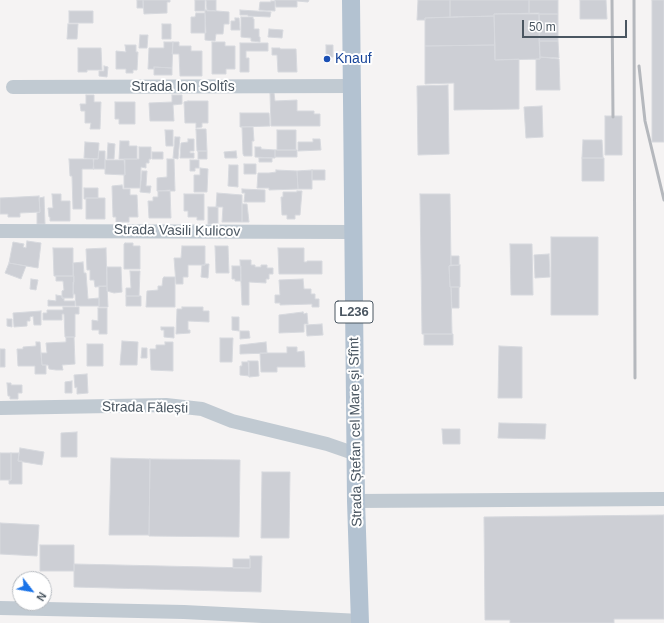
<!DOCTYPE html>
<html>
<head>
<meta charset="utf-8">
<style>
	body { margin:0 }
	#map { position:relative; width:664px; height:623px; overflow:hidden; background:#f5f3f3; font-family:Helvetica,sans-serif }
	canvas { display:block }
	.north { position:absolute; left:12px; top:571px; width:40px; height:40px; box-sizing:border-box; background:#fff; border:1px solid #b7bbc0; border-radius:50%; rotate:121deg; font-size:11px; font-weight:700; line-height:16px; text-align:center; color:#4a5661 }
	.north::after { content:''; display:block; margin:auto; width:14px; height:18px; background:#1a73e8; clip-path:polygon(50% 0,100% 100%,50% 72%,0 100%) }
	.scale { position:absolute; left:522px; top:20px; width:105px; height:18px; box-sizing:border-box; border:2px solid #4a5661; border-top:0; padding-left:5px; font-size:12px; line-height:14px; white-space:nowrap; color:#4a5661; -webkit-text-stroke:3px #fff; paint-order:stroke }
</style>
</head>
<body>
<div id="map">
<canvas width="664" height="623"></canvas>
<div class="north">N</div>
<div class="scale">50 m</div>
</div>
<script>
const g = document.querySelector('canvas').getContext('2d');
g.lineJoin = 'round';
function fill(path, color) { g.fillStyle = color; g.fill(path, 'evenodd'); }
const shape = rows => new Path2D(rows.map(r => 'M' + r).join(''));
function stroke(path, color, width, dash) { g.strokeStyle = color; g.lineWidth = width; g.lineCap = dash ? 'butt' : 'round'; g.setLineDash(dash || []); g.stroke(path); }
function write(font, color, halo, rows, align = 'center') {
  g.font = font + ' Helvetica,sans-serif'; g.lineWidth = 4; g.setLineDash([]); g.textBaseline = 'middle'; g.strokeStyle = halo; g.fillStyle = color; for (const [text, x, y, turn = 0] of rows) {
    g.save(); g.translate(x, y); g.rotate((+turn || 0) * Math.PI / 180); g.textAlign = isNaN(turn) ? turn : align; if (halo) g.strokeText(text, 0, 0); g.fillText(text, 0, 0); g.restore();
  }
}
const building = shape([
	[137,0,143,0,143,8,137,8,137,0],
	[143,0,170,0,170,2,167,2,167,13,144,14,143,0],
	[195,0,205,0,205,11,195,11,195,0],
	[206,0,216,0,216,11,207,11,206,0],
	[275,0,309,0,308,2,297,1,297,7,276,7,275,0],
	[418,0,450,0,450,17,425,18,425,20,417,20,418,0],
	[450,0,529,0,529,14,494,14,494,16,450,17,450,0],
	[529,0,558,0,558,14,529,14,529,0],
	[580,0,606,0,607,19,580,19,580,0],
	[652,0,664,0,664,142,652,142,652,0],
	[271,1,275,1,275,11,259,10,260,2,271,2,271,1],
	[205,10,229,12,229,24,224,24,223,34,216,34,215,41,205,40,205,10],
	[240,10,271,12,270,17,248,16,248,15,240,15,240,10],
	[69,11,93,11,93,23,69,23,69,11],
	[196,13,205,13,206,33,191,33,191,17,195,17,196,13],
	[539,13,540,59,495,60,494,14,539,13],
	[539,14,558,14,558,41,539,41,539,14],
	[494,16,495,45,425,46,425,18,494,16],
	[241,17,253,17,253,19,254,19,254,29,259,29,259,37,260,37,260,42,251,41,251,38,241,37,241,17],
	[235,18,239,18,240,30,231,30,231,21,235,21,235,18],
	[68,24,78,24,77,39,67,39,68,24],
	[162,24,171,24,171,39,162,39,162,24],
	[269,29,283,30,282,38,268,37,269,29],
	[140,35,148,35,147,48,139,48,140,35],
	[539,41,558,41,559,58,540,57,539,41],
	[164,42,173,42,172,68,154,67,154,69,148,69,149,48,164,48,164,42],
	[173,42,179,42,179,46,191,46,191,51,202,51,202,76,180,76,179,54,172,54,173,42],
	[212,42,225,42,225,46,235,46,235,69,226,69,226,74,212,74,212,42],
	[240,43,268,43,268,51,246,51,246,58,249,58,249,72,240,72,240,43],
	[125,45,136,45,136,52,138,52,137,70,133,70,133,73,126,73,126,69,116,69,116,51,126,52,125,45],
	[326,45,333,45,333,57,326,57,326,45],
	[495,45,495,60,519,59,519,109,454,110,454,83,425,84,425,46,495,45],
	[78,48,101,48,102,70,87,70,87,72,78,72,78,48],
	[272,48,280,48,280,49,296,49,297,72,278,72,277,55,272,55,272,48],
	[540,57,559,59,560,90,536,90,536,59,540,59,540,57],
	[104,66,108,67,107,77,99,76,99,71,104,71,104,66],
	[154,67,172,68,172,75,154,75,154,67],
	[448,85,449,154,418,155,417,86,448,85],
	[270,93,274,93,275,101,297,100,297,111,314,111,314,114,320,114,320,126,271,126,270,93],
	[86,95,94,95,94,102,101,102,100,129,90,129,91,123,85,123,85,111,81,111,80,104,86,104,86,95],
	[172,95,182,95,182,104,173,105,174,121,150,121,149,103,172,102,172,95],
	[188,101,208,101,208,123,202,123,202,127,196,128,196,123,185,123,184,102,188,101],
	[115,102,135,102,135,124,119,124,119,119,115,119,115,102],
	[542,106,543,137,526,138,524,107,542,106],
	[240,113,269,113,270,126,240,127,240,113],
	[605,116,622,116,622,155,605,155,605,116],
	[242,127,253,127,254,141,252,141,252,156,244,156,243,154,242,127],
	[196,129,206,129,207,151,197,151,196,129],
	[165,130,173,130,173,146,166,146,165,130],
	[277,130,296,130,296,150,277,150,277,130],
	[175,137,180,137,178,159,173,158,175,137],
	[188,139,194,139,194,151,190,151,190,153,194,153,194,158,180,158,181,143,188,142,188,139],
	[313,139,320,139,321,150,298,151,298,142,313,142,313,139],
	[583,140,602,140,603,158,582,158,583,140],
	[120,141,129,141,129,146,137,146,137,159,119,159,120,141],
	[85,142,99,143,98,159,84,158,85,142],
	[108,143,115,144,114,159,107,159,108,143],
	[139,147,151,147,151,159,149,159,149,163,146,163,146,168,141,167,140,188,124,188,124,175,125,175,124,159,139,159,139,147],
	[255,147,261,147,261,149,275,150,275,158,255,157,255,147],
	[275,150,297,150,297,157,275,157,275,150],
	[99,151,105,151,105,169,93,169,94,159,98,159,99,151],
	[198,151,207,151,207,159,198,159,198,151],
	[236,151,237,158,225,158,224,152,236,151],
	[152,152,163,152,163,159,152,159,152,152],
	[259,158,272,158,272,162,259,162,259,158],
	[582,158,604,158,604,181,582,181,582,158],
	[69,159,93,159,94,169,82,169,82,209,73,209,72,176,70,176,69,159],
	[167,159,174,159,175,191,157,191,157,178,167,177,167,159],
	[105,160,125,160,125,175,105,174,105,160],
	[190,160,199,160,199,168,195,168,195,171,190,171,190,160],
	[244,164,256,164,256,174,244,174,244,164],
	[229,165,238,165,238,187,228,186,229,165],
	[200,168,208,169,207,192,194,192,194,175,200,175,200,168],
	[276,170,297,171,298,189,269,190,269,188,257,188,258,173,269,173,276,172,276,170],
	[312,170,325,170,325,180,312,180,312,170],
	[312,170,312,189,298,189,297,171,312,170],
	[142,171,147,171,146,186,151,186,150,193,140,192,142,171],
	[122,185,123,189,130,189,130,195,137,195,138,217,129,217,129,222,116,222,116,217,113,217,112,186,122,185],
	[84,188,98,188,98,198,86,198,86,199,84,199,84,188],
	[242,189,265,190,265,202,244,202,245,193,242,193,242,189],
	[170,190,171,218,149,218,148,201,153,201,153,197,158,197,158,191,170,190],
	[297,191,302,191,300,215,295,215,295,219,287,219,287,215,282,215,281,197,283,197,283,192,297,192,297,191],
	[217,193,242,195,242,222,222,222,223,207,216,207,217,193],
	[52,194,61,194,61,201,70,201,70,221,50,221,50,217,49,217,48,208,53,208,52,194],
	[184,194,204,194,204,220,197,220,197,217,188,217,188,211,184,211,184,194],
	[420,194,450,194,451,265,449,266,450,287,451,287,452,334,422,334,420,194],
	[39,196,40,212,20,213,20,217,8,217,8,214,0,214,0,198,39,196],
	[44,197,45,224,37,224,37,213,40,212,39,198,44,197],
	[86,198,105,198,105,219,86,219,86,198],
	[242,204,247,204,249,222,242,222,242,204],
	[208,207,218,207,218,224,208,224,208,207],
	[551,237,598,237,598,315,551,315,551,237],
	[27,241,41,243,38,268,9,263,13,242,24,244,23,247,26,248,27,241],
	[125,243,133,243,133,246,140,246,140,269,124,269,124,244,125,243],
	[510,244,532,244,533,295,511,295,510,244],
	[182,246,205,246,205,265,188,265,188,277,183,277,183,284,176,284,174,258,181,258,182,246],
	[215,246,228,246,229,273,216,273,215,246],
	[53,248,73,248,73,276,54,276,53,248],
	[106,248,107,286,95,287,94,280,90,280,90,270,87,270,86,249,106,248],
	[278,248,304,248,304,262,307,262,307,261,322,261,322,274,279,274,278,248],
	[549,254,550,277,535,278,534,255,549,254],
	[451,256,459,256,459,265,451,265,451,256],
	[240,260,251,260,251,265,255,265,255,267,261,267,261,265,267,265,267,268,273,268,273,274,269,274,269,279,266,279,266,283,249,282,249,305,242,305,240,260],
	[83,262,84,273,86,273,88,299,99,298,99,306,76,306,75,294,73,294,73,282,74,282,73,263,83,262],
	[9,263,26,266,21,279,5,273,9,263],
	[205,264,209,264,208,278,201,277,202,265,205,265,205,264],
	[460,265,460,287,450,287,449,266,460,265],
	[232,266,241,266,241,281,235,281,235,279,232,279,232,266],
	[107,267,121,267,122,292,114,293,107,291,107,267],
	[130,271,140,271,139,296,126,296,126,288,131,288,130,271],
	[56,276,74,276,73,298,62,298,62,291,64,290,63,281,56,281,56,276],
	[164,277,175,277,175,307,146,307,147,291,158,290,158,286,162,286,163,278,164,277],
	[31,279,38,280,36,290,30,289,31,279],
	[303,279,304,289,311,289,311,294,315,294,315,299,319,299,319,307,312,307,312,304,280,305,280,303,275,303,275,295,280,295,279,280,303,279],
	[99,286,107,286,108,307,99,307,99,286],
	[451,287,459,287,459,308,452,308,451,287],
	[56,295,62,296,62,298,64,298,64,301,75,301,75,306,48,306,48,300,56,301,56,295],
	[126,296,141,296,141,306,126,306,126,296],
	[63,307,79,307,79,314,75,314,75,337,65,337,64,314,62,314,62,320,43,320,43,313,47,313,47,310,63,310,63,307],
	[182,307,203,307,203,311,209,311,209,322,188,321,188,330,190,330,190,333,176,334,177,309,182,309,182,307],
	[98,308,107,308,107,334,99,334,99,330,92,330,92,320,98,321,98,308],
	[41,311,41,325,34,325,33,316,30,317,30,321,27,321,27,326,14,327,13,313,41,311],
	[303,312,304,314,307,313,308,324,304,324,304,332,279,333,279,315,303,312],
	[232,317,239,317,239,331,232,330,232,317],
	[7,319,12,319,12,327,7,326,7,319],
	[322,324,323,335,307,336,306,325,322,324],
	[161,327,174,327,174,338,164,337,164,330,161,330,161,327],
	[240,331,249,331,250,338,240,339,240,331],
	[424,334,453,334,453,345,424,345,424,334],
	[66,337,74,337,75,364,62,365,63,370,56,370,49,369,48,365,42,365,41,353,47,353,46,343,66,342,66,337],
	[220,338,233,338,232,362,220,362,220,338],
	[122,341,138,342,137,365,120,365,122,341],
	[36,342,40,342,42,365,46,365,46,374,35,374,35,366,18,366,17,349,23,349,23,347,36,346,36,342],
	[165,342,173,342,173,371,151,370,150,349,156,349,156,345,165,345,165,342],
	[266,342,267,353,240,354,240,345,266,342],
	[87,344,103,344,103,366,87,366,87,344],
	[499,346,522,347,522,398,498,398,499,346],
	[287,347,297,347,297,352,304,351,305,367,277,367,277,372,261,372,260,353,287,353,287,347],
	[142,348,147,348,147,358,141,358,142,348],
	[0,349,5,349,5,367,0,367,0,349],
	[248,361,258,361,259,376,249,377,248,361],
	[242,362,249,362,249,376,240,375,240,366,242,366,242,362],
	[87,374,88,393,77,394,77,387,75,388,74,375,87,374],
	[72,381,72,393,65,393,65,382,72,381],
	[7,383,11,383,11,385,22,385,22,393,18,393,18,399,10,399,10,396,8,396,7,383],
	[499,423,546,424,545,439,498,438,499,423],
	[442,429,460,429,460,444,443,444,442,429],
	[77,432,77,457,61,457,61,433,77,432],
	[20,448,44,452,42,465,18,461,20,448],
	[0,453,11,453,11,480,0,480,0,453],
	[11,453,19,453,18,461,22,461,22,484,9,484,9,480,11,480,11,453],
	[111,458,150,459,149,535,109,535,111,458],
	[150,459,240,460,239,537,149,536,150,459],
	[262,472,290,472,289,538,261,538,262,472],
	[664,515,664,619,614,619,614,623,510,623,510,620,485,620,484,517,664,515],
	[0,523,39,525,37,556,0,554,0,523],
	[40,545,74,545,74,571,40,571,40,545],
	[250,556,262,556,261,592,74,587,74,564,250,568,250,556],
	[233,559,250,559,250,568,233,568,233,559]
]);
const minor = shape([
	[13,87,353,86],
	[0,231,353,232],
	[0,408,166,405,202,409,232,421,327,444,356,454],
	[356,501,664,499],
	[0,608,184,612,360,621]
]);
const major = shape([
	[351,0,356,501,360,623]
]);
const rail = shape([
	[612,0,613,117],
	[634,0,635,378],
	[639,66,645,121,664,200]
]);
const markers = [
	[327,59,4,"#1a4fb4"]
];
const shields = [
	[354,312,38]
];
const shieldNames = [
	["L236",354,312]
];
const transitNames = [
	["Knauf",335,59]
];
const streetNames = [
	["Strada Ion Soltîs",183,87],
	["Strada Vasili Kulicov",177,231,1],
	["Strada Fălești",145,408,1],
	["Strada Ștefan cel Mare și Sfînt",356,432,-91]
];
fill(building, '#cdcfd5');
stroke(building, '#d7d9de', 1);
stroke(minor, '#c1cad2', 14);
stroke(major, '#b3c2d1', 18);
stroke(rail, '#b5b8bd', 3);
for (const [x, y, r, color] of markers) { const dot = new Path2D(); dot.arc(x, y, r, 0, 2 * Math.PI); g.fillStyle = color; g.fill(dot); stroke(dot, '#fff', 1.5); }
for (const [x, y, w] of shields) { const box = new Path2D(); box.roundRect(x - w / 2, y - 11, w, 22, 3); g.fillStyle = '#fff'; g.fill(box); stroke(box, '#4a5661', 1); }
write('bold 13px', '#4a5661', null, shieldNames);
write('14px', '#164399', '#fff', transitNames, 'left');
write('14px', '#4a5661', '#fff', streetNames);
</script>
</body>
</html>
